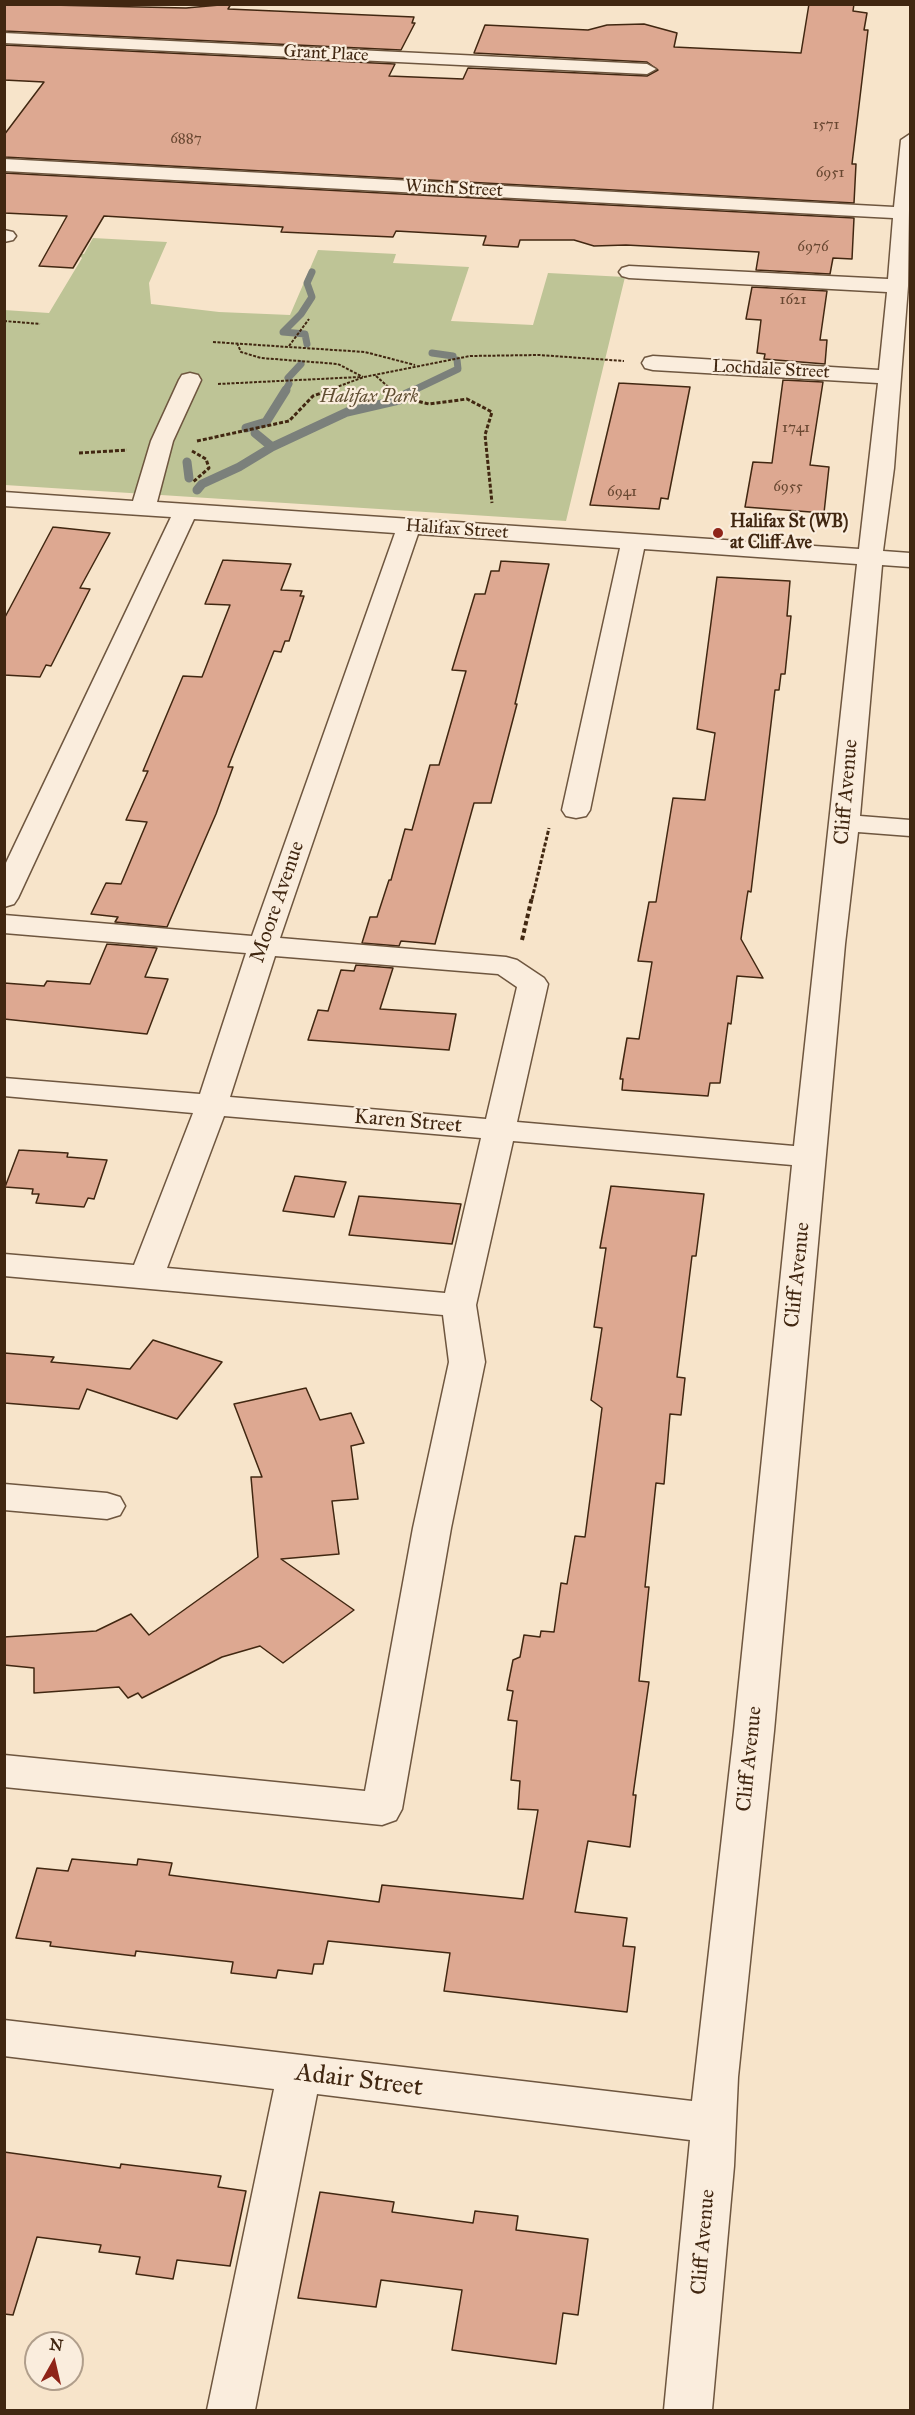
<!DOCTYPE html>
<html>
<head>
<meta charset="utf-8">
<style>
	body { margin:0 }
	#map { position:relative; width:915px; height:2415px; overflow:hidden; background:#f7e4ca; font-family:"IM FELL Great Primer",serif }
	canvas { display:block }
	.frame { position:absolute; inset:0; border:6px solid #412711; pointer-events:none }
	.north { position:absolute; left:24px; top:2331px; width:60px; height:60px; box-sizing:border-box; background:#faeddd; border:2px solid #b09e8b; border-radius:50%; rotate:8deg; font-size:16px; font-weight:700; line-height:24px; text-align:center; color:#412711 }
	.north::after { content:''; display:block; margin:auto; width:21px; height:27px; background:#8f2418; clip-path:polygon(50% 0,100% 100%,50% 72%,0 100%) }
</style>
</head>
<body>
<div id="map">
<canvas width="915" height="2415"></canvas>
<div class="frame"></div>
<div class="north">N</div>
</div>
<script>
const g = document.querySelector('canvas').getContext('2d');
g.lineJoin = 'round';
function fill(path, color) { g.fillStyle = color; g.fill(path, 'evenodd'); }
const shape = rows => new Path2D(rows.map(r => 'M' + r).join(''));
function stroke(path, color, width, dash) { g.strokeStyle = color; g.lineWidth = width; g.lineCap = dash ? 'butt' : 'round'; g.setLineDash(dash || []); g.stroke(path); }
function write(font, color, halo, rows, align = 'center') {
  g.font = font + ' "IM FELL Great Primer",serif'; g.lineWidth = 4.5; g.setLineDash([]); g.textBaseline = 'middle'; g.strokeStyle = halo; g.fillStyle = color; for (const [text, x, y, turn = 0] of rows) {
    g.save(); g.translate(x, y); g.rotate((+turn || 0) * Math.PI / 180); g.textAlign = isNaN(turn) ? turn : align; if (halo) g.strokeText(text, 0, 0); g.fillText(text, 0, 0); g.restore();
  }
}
const green = shape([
	[93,238,167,242,149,283,151,304,219,312,290,315,318,250,396,254,393,263,469,267,451,321,533,325,548,273,625,277,566,521,5,485,4,310,49,313,82,258,78,254,84,254]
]);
const streamFar1 = shape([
	[307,344,305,334,283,332,301,314,312,297,307,283,312,272],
	[432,353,453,356],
	[288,378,301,364],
	[285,391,289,384],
	[412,391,458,369,457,360]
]);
const stream = shape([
	[406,394,415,390],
	[246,428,266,422,286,390],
	[272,447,347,412,399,400],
	[187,462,189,478],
	[197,490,202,484,239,467,272,447,255,433]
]);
const building = shape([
	[4,4,186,8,231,4,228,9,414,17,412,23,415,23,401,50,4,31,4,4],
	[809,4,854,4,853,11,867,13,864,30,868,30,852,164,856,164,854,203,4,157,4,135,44,82,4,80,4,45,395,64,389,76,463,79,468,68,647,76,658,70,647,62,474,53,485,25,588,30,607,25,644,24,677,33,674,47,801,53,809,4],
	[4,173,854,218,852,259,833,258,830,274,756,270,759,252,626,245,594,246,574,240,520,240,518,247,483,245,486,236,396,231,393,237,281,232,283,227,104,216,73,268,39,266,67,216,4,213,4,173],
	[752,287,827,291,820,340,827,340,825,364,764,359,765,354,757,353,761,320,746,319,752,287],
	[783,380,823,382,810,465,829,467,824,513,745,507,753,462,772,463,783,380],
	[619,383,690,387,668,499,661,498,659,509,590,505,619,383],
	[53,527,110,533,80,588,90,589,51,666,46,665,40,677,4,675,4,619,53,527],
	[223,560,291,564,281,590,302,591,300,596,304,596,289,641,285,641,281,652,274,651,228,767,233,767,216,814,167,927,115,922,118,917,91,914,106,883,121,884,147,822,126,820,148,771,143,771,183,676,202,677,230,605,205,604,223,560],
	[501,561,549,564,515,704,517,704,491,803,474,803,435,944,401,941,399,946,362,943,370,917,377,917,389,880,391,880,405,829,412,830,430,765,439,765,466,671,452,670,475,594,485,594,491,571,499,571,501,561],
	[717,577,790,581,787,616,791,616,785,674,781,674,779,690,775,690,751,892,748,891,747,897,741,939,763,978,737,976,731,1024,728,1023,720,1083,710,1083,708,1096,622,1090,623,1079,620,1079,627,1038,639,1039,652,962,638,961,649,902,656,902,673,798,705,800,715,733,697,729,717,577],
	[107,944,157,948,145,977,168,979,147,1034,4,1019,4,983,44,986,47,981,90,984,107,944],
	[356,965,393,968,380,1009,456,1014,449,1050,308,1040,318,1010,328,1011,341,970,354,971,356,965],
	[19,1150,68,1153,67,1157,107,1160,94,1199,88,1198,84,1207,36,1203,39,1194,32,1194,33,1189,5,1187,19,1150],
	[295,1176,346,1182,334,1217,283,1211,295,1176],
	[611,1186,704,1194,696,1256,692,1256,677,1377,685,1378,681,1415,670,1414,664,1484,656,1483,645,1587,649,1587,639,1681,649,1682,633,1795,636,1795,630,1847,588,1841,575,1912,627,1918,623,1946,635,1947,627,2012,444,1991,450,1953,328,1941,323,1964,314,1964,312,1974,278,1970,276,1978,231,1973,233,1962,136,1951,135,1956,50,1946,51,1942,16,1938,37,1868,68,1871,72,1859,137,1865,138,1859,172,1863,169,1875,379,1902,382,1885,523,1899,538,1810,518,1809,520,1781,511,1780,517,1721,508,1720,513,1691,507,1690,513,1660,520,1657,524,1635,540,1637,541,1631,554,1632,561,1583,567,1584,575,1536,585,1537,602,1408,591,1400,602,1328,594,1327,606,1248,600,1248,611,1186],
	[359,1196,461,1204,452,1244,349,1235,359,1196],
	[153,1340,222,1362,177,1419,87,1389,79,1409,4,1403,4,1353,54,1357,51,1362,130,1369,153,1340],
	[306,1388,320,1420,351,1413,364,1443,351,1446,358,1499,332,1501,339,1554,281,1559,354,1610,283,1663,260,1646,222,1657,142,1698,138,1693,128,1698,119,1687,34,1693,34,1668,4,1665,4,1637,96,1631,131,1614,149,1635,258,1557,251,1477,262,1477,234,1404,306,1388],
	[4,2152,120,2168,121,2164,221,2176,218,2187,246,2191,230,2266,177,2260,173,2279,136,2274,140,2257,99,2252,101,2245,37,2237,13,2315,4,2314,4,2152],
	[320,2192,394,2202,392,2212,473,2223,475,2211,518,2216,516,2230,588,2239,578,2315,563,2313,556,2364,452,2350,462,2290,381,2280,376,2307,298,2298,320,2192]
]);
const pathFar2 = shape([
	[4,321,40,324],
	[213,342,365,352,415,365],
	[237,343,241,352,261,358,338,364,363,377],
	[289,346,309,319],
	[376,376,393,391],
	[218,384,360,377],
	[326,391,364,377,470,356,539,355,624,361]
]);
const pathFar1 = shape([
	[392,390,400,397,429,404,467,399,492,412,485,435,492,503],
	[197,441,289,421,313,396,330,390],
	[192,451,206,459,209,468,193,482],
	[79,453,127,450],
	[532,899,549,828]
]);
const path = shape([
	[522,940,532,897]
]);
const minor = shape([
	[4,33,647,64,656,69,647,74,4,43,4,33],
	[910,134,908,286,894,468,883,551,910,553,910,567,882,565,860,816,910,820,910,836,858,832,845,944,774,1731,738,2077,734,2166,712,2410,664,2410,690,2140,317,2094,255,2410,207,2410,274,2089,4,2056,4,2020,692,2101,734,1731,792,1165,513,1141,476,1305,485,1362,451,1528,402,1809,396,1820,382,1825,4,1787,4,1755,365,1791,413,1528,449,1362,443,1315,4,1276,4,1254,134,1265,193,1113,4,1096,4,1078,200,1094,246,953,4,933,4,915,252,936,395,533,194,519,18,898,14,904,4,907,4,867,171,517,4,506,4,492,133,501,151,441,179,380,182,375,190,373,198,375,201,380,173,441,157,502,859,549,878,383,653,370,645,368,642,363,645,358,653,356,879,370,887,292,629,278,622,276,619,272,622,268,629,266,888,279,893,218,4,171,4,159,894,207,901,140,910,134],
	[418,534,620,548,562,810,566,816,576,818,586,816,590,810,644,549,857,564,794,1146,517,1122,548,984,544,978,517,960,506,957,280,938,418,534],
	[275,956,498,974,517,987,486,1119,230,1097,275,956],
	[224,1116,481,1138,445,1293,167,1268,224,1116],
	[4,230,13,232,16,236,13,240,4,242,4,230],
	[4,1484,107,1493,120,1497,125,1506,120,1515,107,1519,4,1510,4,1484]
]);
const markers = [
	[718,533,6,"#8f2418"]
];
const farNumbernames = [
	["1571",826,125],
	["6887",186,139],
	["6951",830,173],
	["6976",813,247],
	["1621",793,300],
	["1741",796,428],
	["6955",788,487],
	["6941",622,492]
];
const farStreetnames = [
	["Grant Place",326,54,3],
	["Winch Street",454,189,3],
	["Lochdale Street",771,370,3],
	["Halifax Street",457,530,4]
];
const farParknames = [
	["Halifax Park",369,398]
];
const farPoinames = [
	["Halifax St (WB)",730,523],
	["at Cliff Ave",730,544]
];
const streetNames = [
	["Cliff Avenue",847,792,-85],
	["Moore Avenue",278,902,-71],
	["Karen Street",408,1122,5],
	["Cliff Avenue",798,1275,-84],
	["Cliff Avenue",750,1759,-84],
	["Cliff Avenue",704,2242,-85]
];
const nearStreetnames = [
	["Adair Street",359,2081,7]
];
fill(green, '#bec496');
stroke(streamFar1, '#7b807b', 7);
stroke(stream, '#7b807b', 9);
fill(building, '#dda891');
stroke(building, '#412711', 1.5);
stroke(minor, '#6e563f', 3);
stroke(pathFar2, '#412711', 2, [3, 1.5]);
stroke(pathFar1, '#412711', 3, [4, 2]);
stroke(path, '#412711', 4, [4.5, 3]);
fill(minor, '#faeddd');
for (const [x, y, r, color] of markers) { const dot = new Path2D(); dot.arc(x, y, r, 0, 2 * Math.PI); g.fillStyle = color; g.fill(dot); stroke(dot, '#faeddd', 2); }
write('15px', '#684731', null, farNumbernames);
write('18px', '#412711', '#faeddd', farStreetnames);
write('italic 18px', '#604e32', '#faeddd', farParknames);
write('bold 18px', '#412711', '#faeddd', farPoinames, 'left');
write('21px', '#412711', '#faeddd', streetNames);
write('26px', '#412711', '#faeddd', nearStreetnames);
</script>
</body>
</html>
